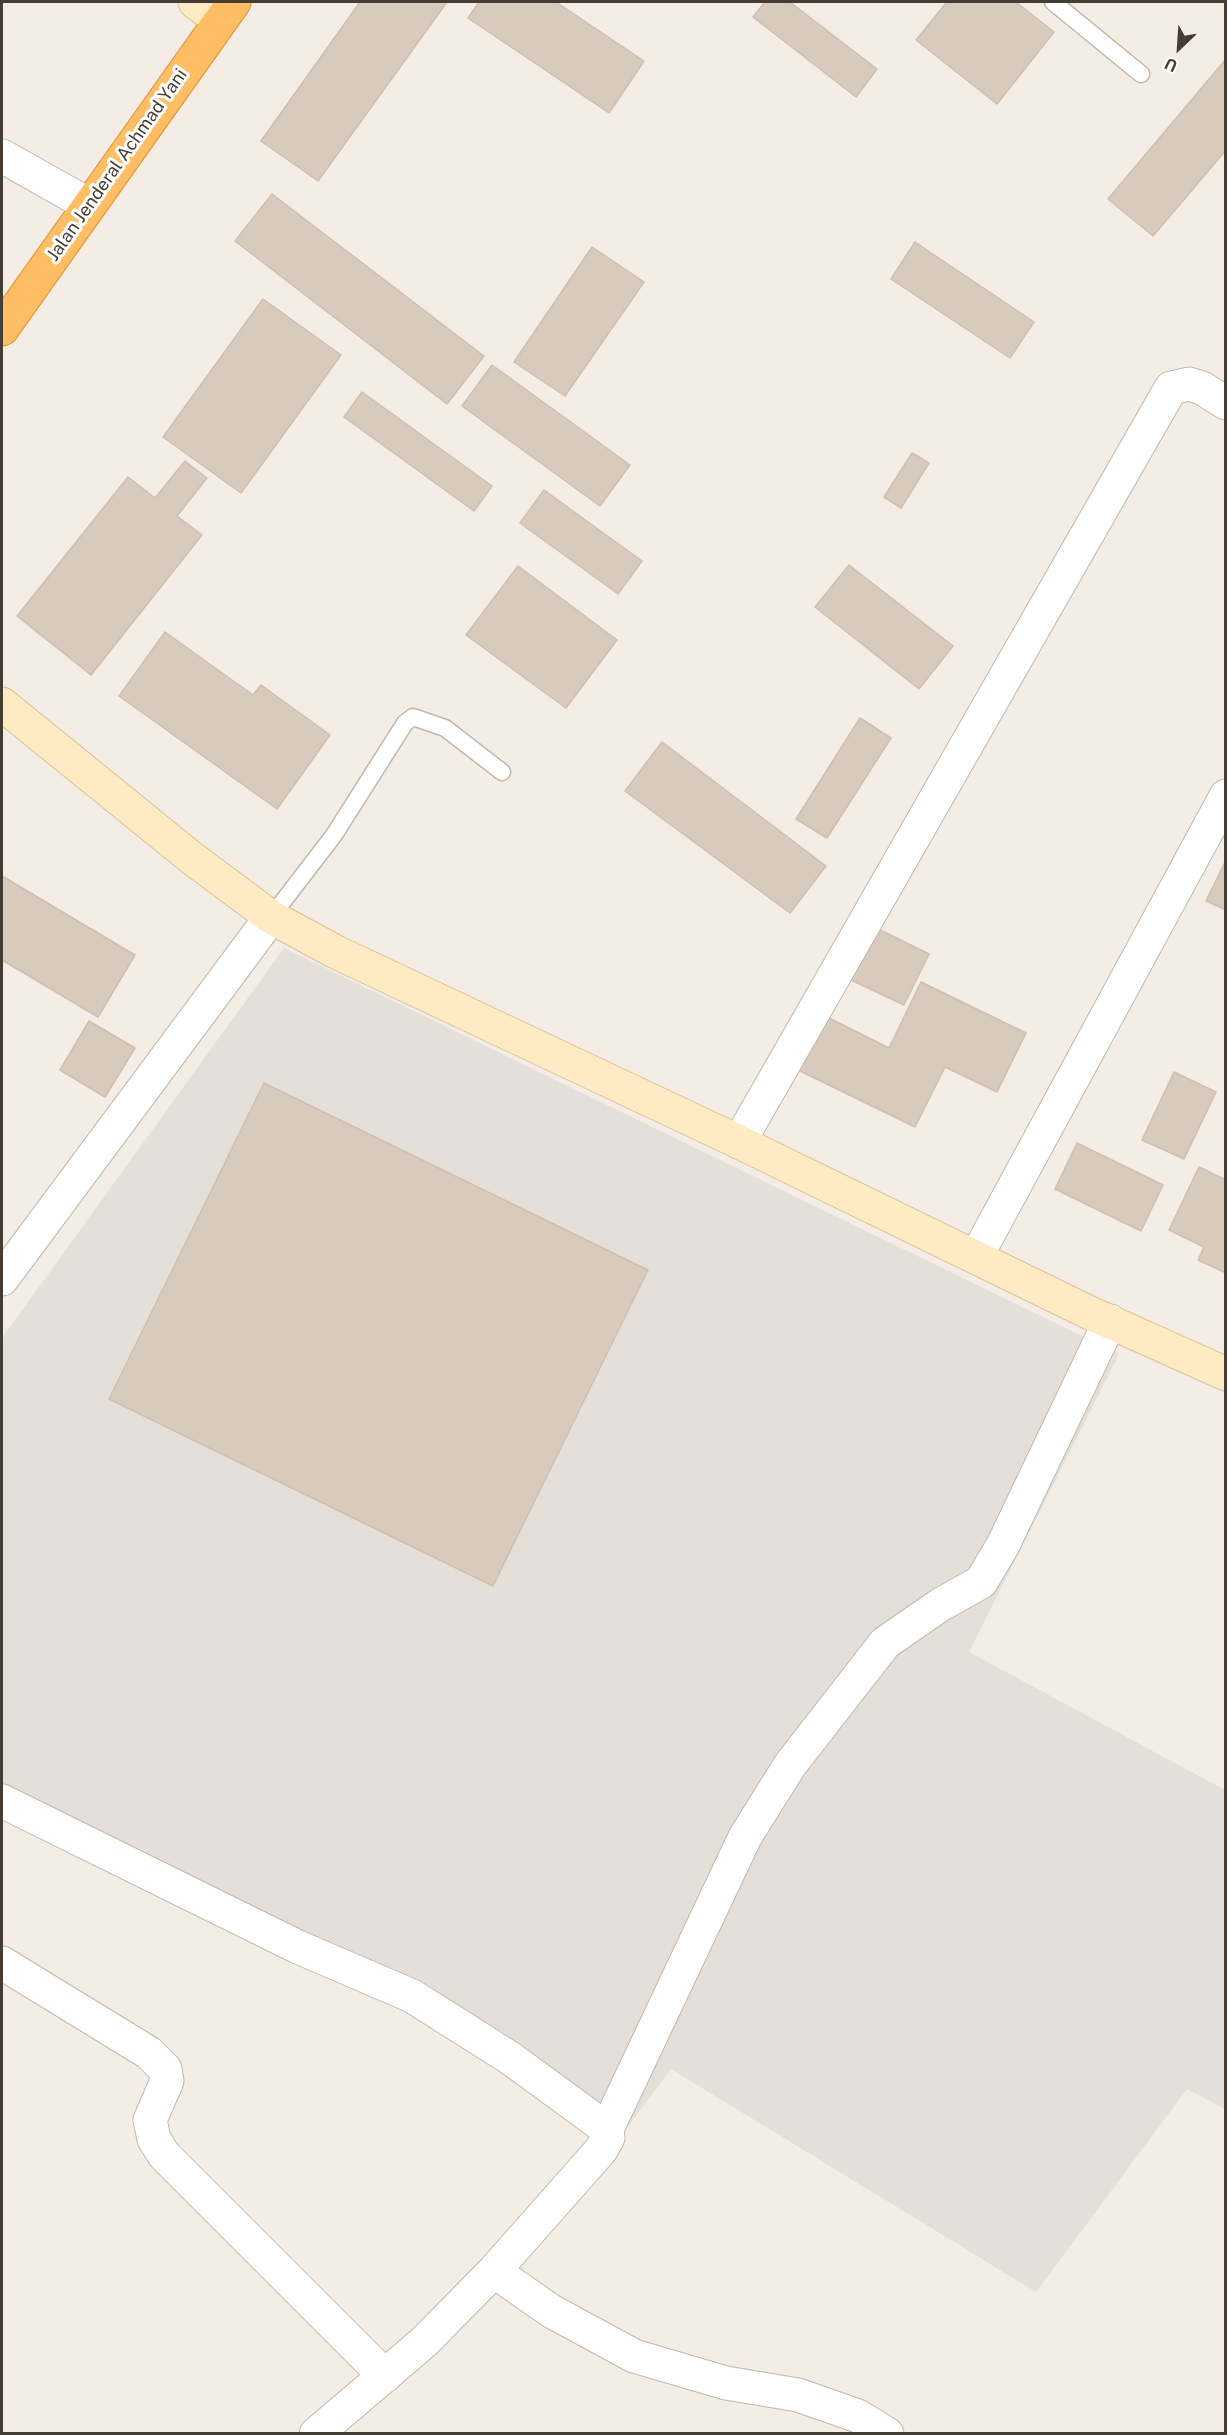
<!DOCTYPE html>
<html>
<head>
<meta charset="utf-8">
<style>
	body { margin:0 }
	#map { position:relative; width:1227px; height:2435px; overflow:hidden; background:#f3ede5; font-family:"Public Sans",sans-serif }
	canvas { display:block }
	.frame { position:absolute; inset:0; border:3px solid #453d34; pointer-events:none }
	.north { position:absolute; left:1149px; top:18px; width:60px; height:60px; -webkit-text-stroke:4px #fff; paint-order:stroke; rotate:205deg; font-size:16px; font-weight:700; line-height:24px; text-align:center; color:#453d34 }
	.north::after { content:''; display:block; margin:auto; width:21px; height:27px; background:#453d34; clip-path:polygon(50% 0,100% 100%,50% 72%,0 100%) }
</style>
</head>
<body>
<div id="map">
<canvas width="1227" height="2435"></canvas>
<div class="frame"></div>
<div class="north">U</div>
</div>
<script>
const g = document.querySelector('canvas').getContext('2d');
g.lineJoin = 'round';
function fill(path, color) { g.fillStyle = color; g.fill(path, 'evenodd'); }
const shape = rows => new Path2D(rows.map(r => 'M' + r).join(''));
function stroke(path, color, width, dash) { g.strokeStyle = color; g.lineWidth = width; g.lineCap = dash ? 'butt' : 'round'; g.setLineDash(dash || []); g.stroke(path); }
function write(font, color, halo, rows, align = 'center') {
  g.font = font + ' "Public Sans",sans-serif'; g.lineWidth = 6; g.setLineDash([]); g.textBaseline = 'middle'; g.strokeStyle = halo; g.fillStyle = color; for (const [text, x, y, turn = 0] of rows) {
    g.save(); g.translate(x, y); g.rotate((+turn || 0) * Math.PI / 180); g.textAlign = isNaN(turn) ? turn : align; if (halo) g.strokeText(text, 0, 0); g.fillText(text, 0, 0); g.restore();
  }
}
const industrial = shape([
	[284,948,1119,1354,969,1652,1225,1790,1225,2109,1187,2089,1036,2292,671,2069,626,2129,417,1983,2,1794,2,1338]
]);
const building = shape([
	[360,2,447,2,318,181,261,141,360,2],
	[479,2,556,2,644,61,609,113,468,18,479,2],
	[765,2,790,2,877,69,856,97,753,17,765,2],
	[947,2,1016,2,1054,32,997,104,916,40,947,2],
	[1226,59,1226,150,1153,236,1108,199,1226,59],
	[272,194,484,356,447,404,235,241,272,194],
	[915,242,1034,322,1010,358,891,279,915,242],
	[592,247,644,282,565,396,514,362,592,247],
	[263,299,341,355,241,493,163,437,263,299],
	[492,365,630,465,600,506,462,406,492,365],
	[362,392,492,486,474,511,344,417,362,392],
	[912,453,929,463,901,508,884,497,912,453],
	[185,461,207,478,177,516,202,535,91,675,17,616,128,477,155,498,185,461],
	[544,490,642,561,618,594,520,523,544,490],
	[849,565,953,646,919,689,815,607,849,565],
	[518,566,617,640,566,708,466,635,518,566],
	[165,632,253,695,261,685,330,735,277,809,119,696,165,632],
	[860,718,891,738,827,838,796,819,860,718],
	[662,742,826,866,790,913,625,791,662,742],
	[1226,860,1226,910,1206,901,1226,860],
	[2,876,135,955,98,1017,2,960,2,876],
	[874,927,929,954,904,1005,849,979,874,927],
	[921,982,1026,1033,997,1092,945,1067,915,1127,796,1069,823,1015,889,1048,921,982],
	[89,1021,135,1048,105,1097,60,1070,89,1021],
	[1174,1072,1216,1092,1184,1159,1142,1140,1174,1072],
	[264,1083,648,1270,493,1586,109,1399,264,1083],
	[1077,1143,1163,1185,1141,1231,1055,1189,1077,1143],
	[1199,1167,1226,1180,1226,1273,1198,1260,1204,1247,1169,1230,1199,1167]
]);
const lane = shape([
	[1053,2,1141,74],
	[271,917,334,835,405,723,413,717,445,728,502,772]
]);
const street = shape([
	[2,156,89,205],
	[739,1142,1171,388,1189,384,1202,388,1226,403],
	[976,1257,1226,796],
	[2,1279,271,917],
	[2,1801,298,1947,412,1996,510,2058,607,2129,608,2138,601,2150,494,2271,424,2342,316,2434],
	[2,1963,149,2053,165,2069,167,2081,150,2120,154,2139,164,2155,385,2376],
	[607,2129,745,1837,790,1765,885,1643,940,1605,981,1582,1003,1545,1110,1321],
	[494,2271,551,2311,634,2356,726,2383,798,2395,858,2416,887,2434]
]);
const secondary = shape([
	[195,2,220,20],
	[2,704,193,859,271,917,336,952,739,1142,1090,1313,1226,1374]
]);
const highway = shape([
	[2,329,234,2]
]);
const streetNames = [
	["Jalan Jenderal Achmad Yani",117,165,-55]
];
fill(industrial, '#e5dfda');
fill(building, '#d8cbbd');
stroke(building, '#d0bfad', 1.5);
stroke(lane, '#c2b7aa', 19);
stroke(street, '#c2b7aa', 35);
stroke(secondary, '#d7c095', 35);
stroke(highway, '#e19131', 35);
stroke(lane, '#fff', 16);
stroke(street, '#fff', 33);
stroke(secondary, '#ffebc3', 33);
stroke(highway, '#ffbe64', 33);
write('18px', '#453d34', '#fff', streetNames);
</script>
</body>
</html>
